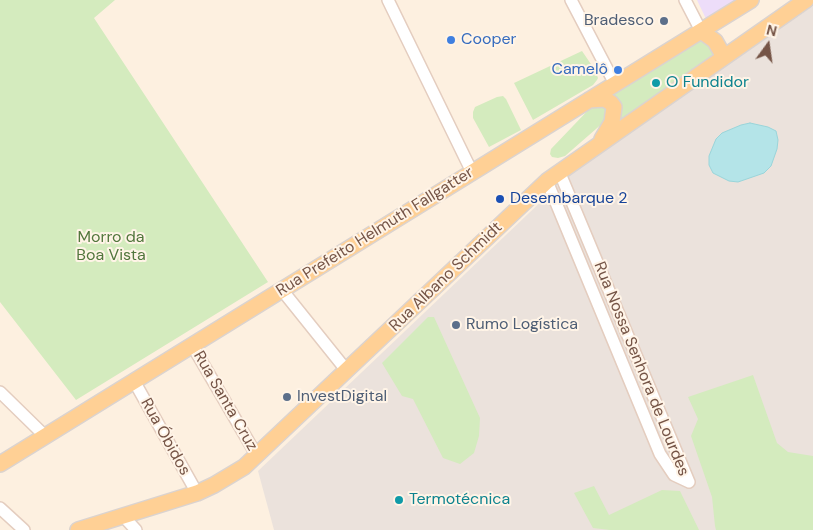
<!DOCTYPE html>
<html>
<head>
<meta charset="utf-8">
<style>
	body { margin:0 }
	#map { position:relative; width:813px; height:530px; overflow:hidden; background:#fdf0e0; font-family:"DM Sans",sans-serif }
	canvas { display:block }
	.north { position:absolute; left:743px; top:20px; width:50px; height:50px; -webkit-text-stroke:4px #fff4e7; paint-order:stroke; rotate:14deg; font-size:14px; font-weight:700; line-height:20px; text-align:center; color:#755446 }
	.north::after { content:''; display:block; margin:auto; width:18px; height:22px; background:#755446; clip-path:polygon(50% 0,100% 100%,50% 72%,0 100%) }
</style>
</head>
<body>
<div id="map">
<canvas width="813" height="530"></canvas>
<div class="north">N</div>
</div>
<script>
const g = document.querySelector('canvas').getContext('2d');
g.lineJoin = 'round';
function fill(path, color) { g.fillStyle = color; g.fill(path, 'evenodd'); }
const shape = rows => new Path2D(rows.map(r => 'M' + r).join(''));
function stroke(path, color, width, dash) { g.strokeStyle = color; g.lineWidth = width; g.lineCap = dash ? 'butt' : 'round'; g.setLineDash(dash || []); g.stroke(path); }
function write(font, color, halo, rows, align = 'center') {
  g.font = font + ' "DM Sans",sans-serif'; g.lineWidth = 4; g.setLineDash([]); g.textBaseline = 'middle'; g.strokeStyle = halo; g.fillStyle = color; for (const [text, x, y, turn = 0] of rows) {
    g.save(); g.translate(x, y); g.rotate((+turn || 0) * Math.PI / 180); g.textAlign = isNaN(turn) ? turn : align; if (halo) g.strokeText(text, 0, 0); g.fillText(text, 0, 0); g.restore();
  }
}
const industrial = shape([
	[813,6,813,530,274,530,258,471,570,174]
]);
const education = shape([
	[697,0,741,0,707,21]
]);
const green = shape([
	[0,0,115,0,94,18,268,282,76,400,0,302],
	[699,41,705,41,716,56,616,126,606,96],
	[582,51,595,70,598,78,597,80,593,85,533,120,514,83],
	[503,96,506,99,521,130,489,147,473,118,473,112,475,107,497,97],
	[594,104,604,107,606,110,607,114,604,122,565,156,558,158,552,157,550,154,551,149],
	[428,317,434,317,480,418,479,436,474,453,460,464,443,458,413,399,402,396,382,363],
	[753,375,777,443,788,452,813,456,813,530,716,530,715,526,712,497,691,436,698,419,688,397],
	[594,486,609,515,662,490,680,491,699,530,610,530,593,528,574,493]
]);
const water = shape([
	[750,123,768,127,776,131,778,140,777,149,771,166,764,173,738,182,729,181,713,173,709,165,709,156,716,139,722,133,741,125,750,123]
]);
const minor = shape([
	[388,0,472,172],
	[571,0,615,84],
	[685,0,701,31],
	[559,171,689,482],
	[547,181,660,454,674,475,689,482],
	[282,290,347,371],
	[192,345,257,456],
	[134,381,197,493],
	[0,392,45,436],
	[0,508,24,530],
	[124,517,136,530]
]);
const major = shape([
	[701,31,715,41,724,57],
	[589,100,605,99,611,103,614,107,612,122,602,139],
	[0,464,751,0],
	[78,530,197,493,214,485,244,467,547,181,806,0]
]);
const markers = [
	[664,21,5,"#5c6f8a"],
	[451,40,5,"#3f7fe0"],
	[618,70,5,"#3f7fe0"],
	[656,83,5,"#0f9aa8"],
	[500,199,5,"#1a4fb4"],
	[456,325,5,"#5c6f8a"],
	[287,397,5,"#5c6f8a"],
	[399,500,5,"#0f9aa8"]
];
const serviceNames = [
	["Bradesco",654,21,"right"],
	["Rumo Logística",466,325],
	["InvestDigital",297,397]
];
const shopNames = [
	["Cooper",461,40],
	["Camelô",608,70,"right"]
];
const cultureNames = [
	["O Fundidor",666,83],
	["Termotécnica",409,500]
];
const transitNames = [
	["Desembarque 2",510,199]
];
const streetNames = [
	["Rua Prefeito Helmuth Fallgatter",375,232,-32],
	["Rua Albano Schmidt",446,277,-44],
	["Rua Nossa Senhora de Lourdes",641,369,68],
	["Rua Santa Cruz",225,401,60],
	["Rua Óbidos",165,437,61]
];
const parkNames = [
	["Morro da",111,238],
	["Boa Vista",111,256]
];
fill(industrial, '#ebe2dc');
fill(education, '#edddf9');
fill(green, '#d4ebbe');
fill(water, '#b4e4e8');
stroke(water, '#9ad5da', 1);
stroke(minor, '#e4cdbf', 14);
stroke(major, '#dbd3cf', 18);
stroke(minor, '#fff', 11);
stroke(major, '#ffd095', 15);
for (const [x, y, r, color] of markers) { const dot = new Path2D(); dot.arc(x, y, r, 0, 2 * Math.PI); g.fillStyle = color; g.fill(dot); stroke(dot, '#fff4e7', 2); }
write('16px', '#4e5e75', '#fff4e7', serviceNames, 'left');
write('16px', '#366cbe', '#fff4e7', shopNames, 'left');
write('16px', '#0d838f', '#fff4e7', cultureNames, 'left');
write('16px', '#164399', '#fff4e7', transitNames, 'left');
write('16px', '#755446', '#fff4e7', streetNames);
write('16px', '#51763c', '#fff4e7', parkNames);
</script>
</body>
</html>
